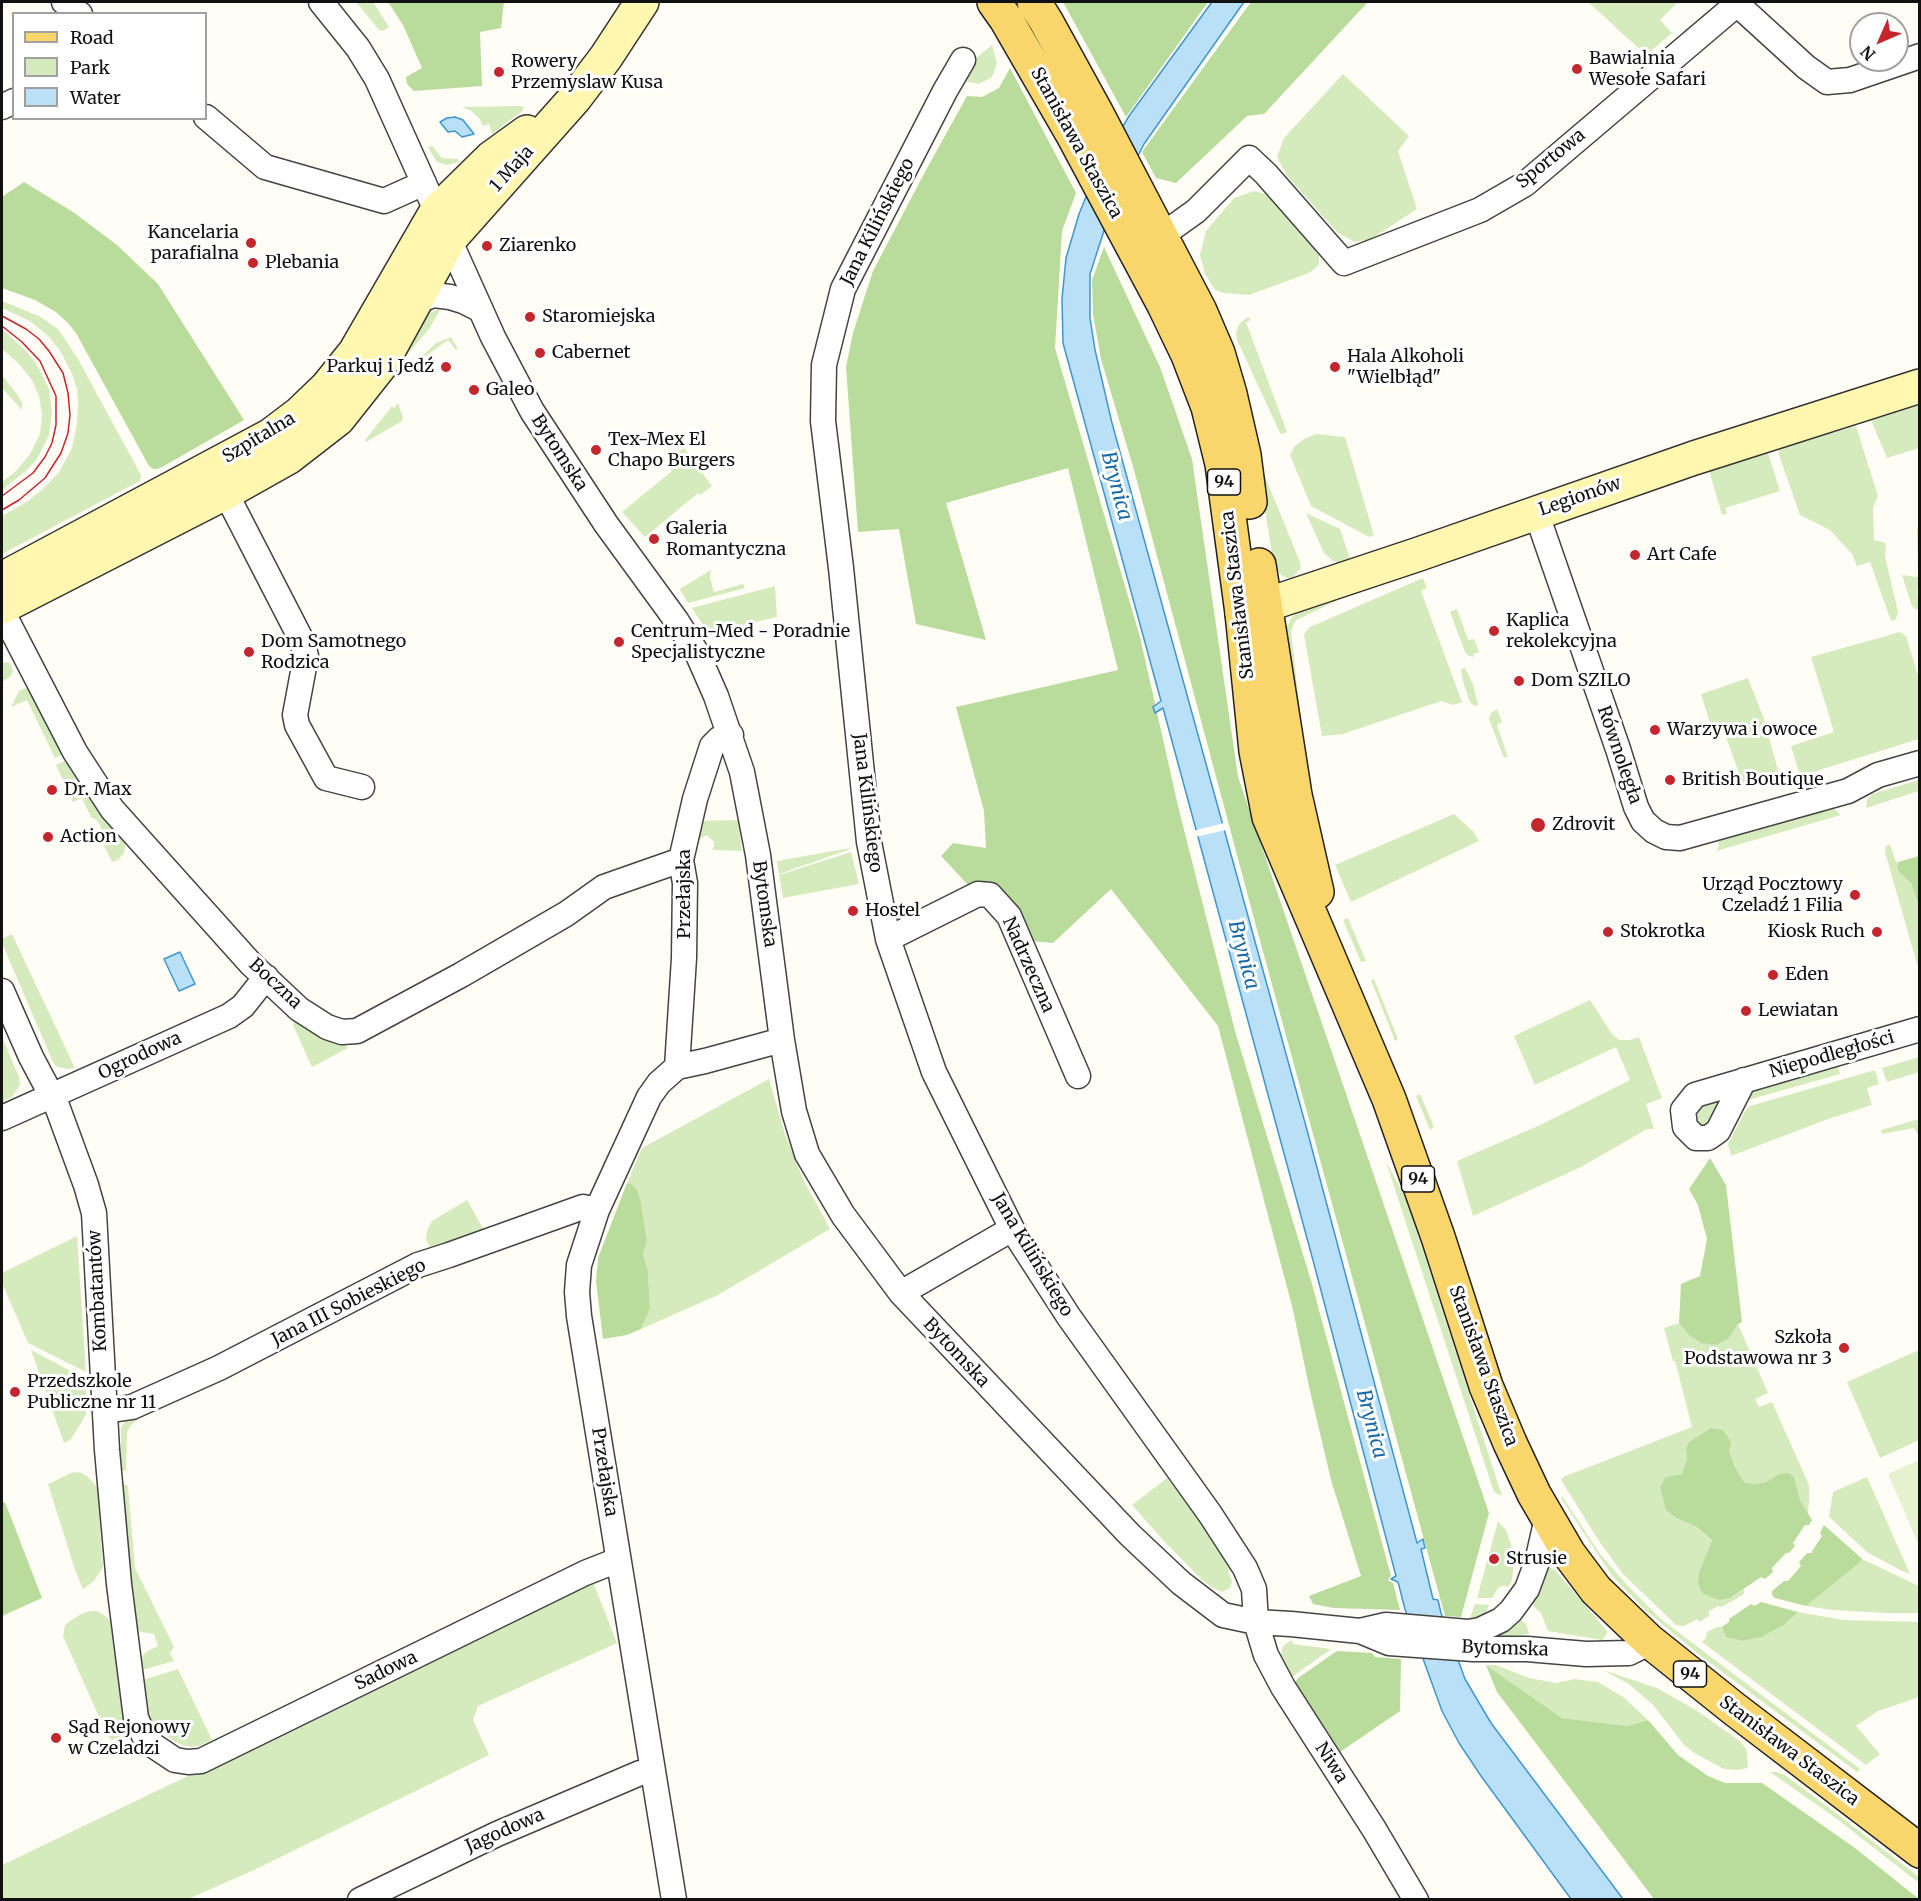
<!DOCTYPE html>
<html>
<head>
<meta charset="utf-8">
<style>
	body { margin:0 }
	#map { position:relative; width:1921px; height:1901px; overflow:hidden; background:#fffdf5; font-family:Merriweather,serif }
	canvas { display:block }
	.frame { position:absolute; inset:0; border:3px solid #111; pointer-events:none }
	.legend { position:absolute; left:12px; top:12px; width:195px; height:108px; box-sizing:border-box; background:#fff; border:2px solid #a0a0a0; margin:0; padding:8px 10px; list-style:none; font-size:18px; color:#111 }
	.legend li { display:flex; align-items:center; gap:12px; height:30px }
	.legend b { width:30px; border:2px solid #a0a0a0 }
	.north { position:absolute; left:1849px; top:12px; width:60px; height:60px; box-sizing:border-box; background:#fff; border:2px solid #a0a0a0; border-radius:50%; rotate:225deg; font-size:16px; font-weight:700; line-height:24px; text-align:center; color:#111 }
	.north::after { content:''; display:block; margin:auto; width:21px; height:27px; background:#c4262e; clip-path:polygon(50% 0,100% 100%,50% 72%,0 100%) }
</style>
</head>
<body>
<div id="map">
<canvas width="1921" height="1901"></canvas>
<div class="frame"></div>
<ul class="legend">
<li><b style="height:8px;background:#f9d66b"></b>Road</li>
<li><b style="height:16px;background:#d5ebbd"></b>Park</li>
<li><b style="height:16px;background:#b9e0f7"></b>Water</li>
</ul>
<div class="north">N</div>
</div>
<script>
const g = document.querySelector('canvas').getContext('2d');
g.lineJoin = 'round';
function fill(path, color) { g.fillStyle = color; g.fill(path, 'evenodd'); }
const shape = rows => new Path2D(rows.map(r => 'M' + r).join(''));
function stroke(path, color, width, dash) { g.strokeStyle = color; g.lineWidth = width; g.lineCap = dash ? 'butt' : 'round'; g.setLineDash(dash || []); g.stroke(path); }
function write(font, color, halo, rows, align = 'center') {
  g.font = font + ' Merriweather,serif'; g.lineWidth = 6; g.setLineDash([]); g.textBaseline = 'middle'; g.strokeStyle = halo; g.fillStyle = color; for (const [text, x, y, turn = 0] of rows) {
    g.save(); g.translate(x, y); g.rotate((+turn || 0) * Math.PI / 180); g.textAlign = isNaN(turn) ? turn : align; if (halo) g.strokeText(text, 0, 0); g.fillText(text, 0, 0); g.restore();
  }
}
const green = shape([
	[356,2,373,2,389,27,383,31,379,30],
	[1588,2,1678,2,1660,20,1672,33,1646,55],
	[992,45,997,63,992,77,979,84,964,81,976,58],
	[1343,74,1409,136,1398,151,1417,209,1371,239,1355,242,1338,233,1287,176,1277,157,1284,138],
	[521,106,524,107,522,111,492,134,489,124,483,126,479,118,471,111,462,107],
	[432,146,442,158,458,159,459,162,447,165,437,162,428,147],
	[1254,191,1270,195,1319,253,1319,265,1309,273,1249,295,1224,293,1215,290,1205,274,1200,255,1206,231,1234,198],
	[2,301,39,316,58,329,78,359,141,475,140,481,136,483,2,554,2,516,28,501,44,488,59,472,72,448,77,423,78,403,77,389,72,374,61,352,48,336,30,321,2,308],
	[438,309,440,310,429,329,406,356,406,351,427,314],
	[1248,317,1251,320,1246,322,1287,432,1283,434,1280,433,1237,340,1236,332,1240,323],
	[2,329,26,351,36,363,49,389,52,412,49,435,37,459,26,471,2,490,2,482,16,471,30,454,40,434,42,415,39,396,32,380,18,363,2,349],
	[451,337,458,349,455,349,448,340,419,361,425,371,420,376,414,367,420,358,436,343],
	[2,375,17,394,22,403,22,410,2,388],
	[398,403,403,417,402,421,366,442,365,440,392,406,394,408],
	[1919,404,1919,448,1887,458,1871,420],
	[1856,426,1878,496,1873,508,1874,540,1886,543,1885,556,1898,612,1896,619,1891,621,1870,562,1857,566,1852,554,1830,530,1800,515,1779,455,1779,448],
	[1316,434,1345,437,1374,535,1369,537,1311,506,1290,455,1294,447,1304,439],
	[684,448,712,486,700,495,698,493,645,537,622,512,672,471,666,462],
	[1765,452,1768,453,1780,491,1725,508,1727,514,1722,515,1709,470],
	[1260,464,1300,562,1301,568,1292,578,1287,578,1281,575,1274,566,1258,467],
	[1306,513,1340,529,1352,564,1345,565,1333,561,1324,553],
	[1919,528,1920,589,1917,590,1920,610,1917,610,1912,606,1902,575,1918,577,1917,529],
	[711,570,710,578,714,592,743,584,745,588,688,603,680,590,681,588],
	[1423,578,1427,588,1421,591,1462,702,1453,705,1441,701,1343,734,1322,736,1304,635,1306,631,1310,627],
	[775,586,777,617,708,633,692,608],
	[1350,594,1295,621,1291,632,1305,754,1285,629,1297,610],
	[1457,609,1468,640,1474,639,1479,652,1473,654,1474,657,1469,656,1465,652,1450,612],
	[1900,632,1906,636,1919,679,1919,739,1800,776,1791,746,1834,732,1811,657],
	[2,662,10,663,13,671,11,676,2,682],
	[1465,668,1473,684,1478,705,1474,706,1469,700,1462,678,1461,669],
	[1748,678,1764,719,1779,774,1744,786,1724,732,1714,736,1701,694],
	[26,688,30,689,64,754,55,758,27,700,11,707,19,691],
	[1497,709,1502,722,1497,725,1508,758,1503,756,1489,719,1491,713],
	[67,760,84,788,101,810,126,838,124,853,118,860,112,862,99,835,101,827,97,820,91,817,82,798,73,802,56,765],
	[1919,780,1919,791,1866,808,1867,800,1872,794],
	[1832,807,1841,815,1716,851,1719,846,1718,840],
	[1454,814,1473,831,1479,841,1351,902,1335,865],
	[738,820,742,851,712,850,714,846,714,842,707,835,699,839,697,849,694,848,698,821],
	[1890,844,1896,862,1898,862,1897,864,1903,875,1911,883,1919,906,1919,971,1885,852,1886,846],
	[850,848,848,850,779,874,777,861],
	[851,852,859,884,783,898,779,875],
	[1348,918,1366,961,1361,962,1343,920],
	[12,934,75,1068,68,1069,57,1067,53,1062,2,943,2,939],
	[1374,979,1398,1039,1395,1041,1371,980],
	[1590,1000,1612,1034,1619,1040,1630,1040,1639,1037,1662,1098,1646,1104,1654,1129,1647,1129,1581,1167,1473,1216,1457,1161,1540,1125,1630,1080,1616,1047,1535,1085,1514,1036],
	[296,1018,343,1041,348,1048,312,1067,293,1025],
	[2,1037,19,1077,20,1085,12,1097,2,1102],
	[1919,1057,1919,1072,1887,1082,1882,1068],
	[1836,1060,1840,1074,1741,1102,1747,1089],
	[1875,1070,1879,1084,1867,1088,1872,1105,1828,1119,1731,1156,1728,1144,1745,1111,1750,1106],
	[769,1079,785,1134,803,1179,830,1229,718,1295,641,1329,650,1309,648,1271,643,1254,647,1241,641,1203,632,1184,627,1183,642,1148],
	[1733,1090,1721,1111,1706,1126,1698,1123,1694,1115,1698,1106],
	[1420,1094,1434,1127,1430,1130,1416,1096],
	[1919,1119,1919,1136,1914,1128,1882,1134,1881,1130],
	[1386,1162,1406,1198,1502,1496,1494,1492],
	[467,1200,485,1232,431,1249,426,1239,427,1230,432,1221],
	[77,1236,86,1372,28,1343,2,1283,2,1273],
	[1679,1323,1688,1334,1729,1338,1738,1324,1768,1393,1755,1399,1759,1407,1772,1402,1809,1485,1809,1502,1808,1514,1800,1500,1794,1477,1779,1474,1766,1482,1753,1484,1744,1482,1735,1467,1729,1450,1686,1449,1687,1459,1684,1471,1682,1474,1666,1477,1678,1519,1697,1527,1712,1542,1699,1572,1730,1598,1744,1589,1744,1594,1722,1607,1718,1606,1709,1611,1709,1616,1700,1622,1697,1619,1684,1626,1676,1625,1622,1573,1599,1541,1561,1480,1563,1477,1692,1427,1675,1361,1673,1361,1664,1328],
	[31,1350,86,1379,86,1414,77,1430,70,1440,64,1443],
	[1919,1350,1919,1440,1880,1458,1847,1382],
	[145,1413,131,1425,127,1432,126,1470,123,1471,121,1469,121,1427,127,1419],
	[73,1472,82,1473,88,1477,97,1487,103,1567,94,1581,83,1589,75,1570,48,1484],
	[1867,1477,1910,1574,1900,1570,1867,1552,1829,1517,1833,1492],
	[1167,1478,1234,1566,1228,1571,1232,1581,1230,1588,1222,1592,1213,1588,1202,1580,1163,1540,1132,1505],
	[124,1484,128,1486,135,1568,174,1647,170,1653,174,1661,142,1670,141,1658,146,1652,158,1646,154,1634,141,1632,134,1626,122,1486],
	[1562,1496,1600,1554,1628,1586,1662,1620,1860,1769,1857,1772,1701,1656,1645,1610,1612,1576,1561,1498],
	[1498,1521,1506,1530,1511,1544,1514,1561,1512,1580,1509,1587,1503,1586,1498,1588,1492,1598,1477,1598],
	[1862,1559,1919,1586,1919,1613,1885,1613,1832,1610,1806,1606],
	[1549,1567,1555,1570,1607,1631,1607,1634,1602,1640,1548,1631,1541,1613,1530,1603,1544,1568],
	[593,1582,617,1643,478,1706,473,1720,489,1755,254,1870,188,1899,2,1900,2,1865],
	[1475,1604,1489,1605,1482,1622,1467,1627],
	[91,1611,98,1611,109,1619,112,1623,121,1693,128,1733,112,1740,107,1735,63,1636,65,1625,70,1621,83,1613],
	[1798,1612,1844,1620,1919,1622,1919,1697,1878,1711,1856,1726,1880,1754,1866,1765,1702,1642,1706,1638,1707,1632,1717,1627,1722,1627,1726,1637,1742,1641,1762,1637,1784,1625],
	[1518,1617,1526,1624,1529,1633,1528,1634,1491,1639,1490,1634],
	[1292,1640,1293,1644,1331,1649,1289,1679,1279,1662,1283,1646],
	[1486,1665,1496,1665,1529,1678,1556,1683,1575,1679,1598,1682,1623,1697,1648,1720,1627,1726,1562,1718],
	[178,1669,212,1740,199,1746,191,1747,183,1745,175,1742,161,1730,157,1733,152,1727,149,1718,143,1680],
	[1603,1670,1657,1688,1696,1710,1741,1742,1747,1751,1748,1768,1737,1770,1724,1769,1696,1754,1685,1746,1653,1705,1629,1684],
	[1777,1772,1785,1775,1828,1807,1919,1877,1919,1883,1833,1816,1770,1772]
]);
const forest = shape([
	[388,2,504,2,501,28,480,32,482,86,414,91,407,84,406,77,422,68,403,25],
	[1063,2,1208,2,1126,117],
	[1251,2,1368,2,1264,114,1247,116,1176,183,1156,178,1142,152],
	[1010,68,1076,193,1062,231,1055,348,1140,637,1178,806,1235,1031,1312,1284,1391,1576,1388,1580,1393,1583,1400,1610,1333,1608,1313,1604,1309,1596,1361,1576,1331,1480,1310,1391,1293,1310,1218,1026,1111,889,1053,943,1031,941,1009,897,991,887,969,886,941,856,953,843,986,848,984,811,956,707,1118,670,1068,468,946,503,986,640,916,624,899,529,858,532,846,367,853,333,873,271,926,170,967,96,982,97,999,88],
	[24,182,73,212,117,245,158,284,244,420,164,466,157,469,153,469,149,466,76,333,68,323,56,312,35,300,2,288,2,197],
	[1104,247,1160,367,1192,459,1238,777,1489,1513,1461,1617,1445,1616,1256,926,1134,470,1101,359,1093,314,1092,280],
	[1919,856,1920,856,1919,906,1911,883,1900,873,1897,866,1898,862],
	[1710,1158,1726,1185,1742,1322,1738,1324,1729,1338,1716,1345,1701,1343,1688,1334,1679,1323,1681,1284,1700,1276,1707,1239,1698,1205,1689,1189],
	[627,1183,632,1184,637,1190,641,1203,647,1241,643,1254,648,1271,650,1309,641,1329,627,1335,603,1339,596,1281,598,1258],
	[1711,1428,1723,1430,1731,1442,1729,1450,1735,1467,1744,1482,1753,1484,1766,1482,1779,1474,1788,1473,1794,1477,1800,1500,1812,1520,1809,1525,1805,1525,1793,1543,1795,1546,1789,1553,1786,1553,1772,1568,1773,1572,1765,1579,1761,1577,1730,1598,1719,1600,1702,1593,1698,1583,1699,1572,1712,1541,1697,1527,1678,1519,1666,1510,1660,1487,1666,1477,1682,1474,1687,1459,1686,1449,1689,1442],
	[5,1502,42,1598,2,1616,2,1503],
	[1824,1525,1860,1557,1862,1559,1860,1562,1806,1606,1775,1598,1772,1595,1772,1591,1784,1581,1788,1581,1801,1566,1799,1562,1807,1553,1811,1553,1822,1536,1820,1533],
	[1761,1602,1798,1612,1784,1625,1762,1637,1742,1641,1726,1637,1722,1627,1729,1622,1729,1619,1751,1604,1755,1606],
	[1337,1651,1372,1653,1375,1657,1401,1659,1400,1711,1340,1752,1293,1685,1298,1678],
	[1486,1665,1562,1718,1627,1726,1648,1720,1678,1755,1708,1776,1725,1783,1762,1783,1855,1848,1919,1899,1654,1899,1497,1692]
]);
const pitch = shape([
	[1919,1460,1919,1546,1888,1474]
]);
const water = shape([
	[1212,2,1244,2,1144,144,1111,209,1090,274,1090,318,1095,350,1112,423,1307,1130,1417,1543,1423,1539,1425,1548,1421,1549,1433,1599,1438,1600,1441,1613,1465,1679,1491,1723,1623,1899,1571,1899,1481,1776,1459,1743,1442,1711,1405,1609,1398,1582,1391,1579,1396,1576,1314,1264,1163,708,1155,713,1153,707,1161,701,1063,343,1062,299,1066,258,1079,214,1097,170,1129,116,1212,2],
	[455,117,463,120,474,134,462,137,455,131,448,132,440,122,447,118,455,117],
	[180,952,195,984,179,991,164,959,180,952]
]);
const pier = shape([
	[1224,823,1226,830,1195,837,1193,831]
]);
const street = shape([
	[64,2,80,14],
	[321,2,358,48,377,79,493,337,532,411,606,524,676,620,698,655,716,696,742,772,758,855,782,1040,794,1111,807,1154,843,1215,901,1293,1130,1535,1181,1583,1223,1615,1256,1622,1291,1624,1360,1631,1389,1643,1473,1649,1527,1649,1586,1654,1629,1653,1639,1648,1648,1640],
	[963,60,945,91,843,289,824,365,823,421,841,568,869,842,888,939,934,1072,1012,1229,1069,1317,1210,1514,1245,1568,1254,1589,1256,1622,1266,1655,1283,1687,1374,1829,1416,1900],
	[2,107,14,101],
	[206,117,265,167,384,201,424,183],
	[1161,236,1196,211,1249,158,1266,174,1344,263,1480,210,1525,184,1737,4,1806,67,1827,82,1850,80,1920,56],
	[417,301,434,295,450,297,463,301,481,310],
	[218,478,302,641,306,656,295,715,297,725,326,778,362,787],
	[1536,512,1618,749,1636,807,1643,821,1654,831,1666,837,1680,838,1848,791,1878,775,1920,763],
	[2,611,75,752,112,809,251,964,299,1009,327,1027,342,1032,357,1031,461,975,566,914,604,887,681,860],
	[888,939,978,894,990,895,1009,916,1078,1076],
	[2,991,31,1057,57,1106,86,1185,94,1213,107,1450,119,1584,136,1718,144,1736,154,1746,175,1760,188,1762,201,1761,585,1573,618,1560],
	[677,1067,684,958,685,883,681,860,695,799,712,746,719,739,731,735],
	[1744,1080,1718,1131,1708,1138,1696,1138,1685,1127,1683,1110,1695,1095,1920,1029],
	[2,1118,229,1016,243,1006,266,977],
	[901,1293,1012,1229],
	[105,1411,132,1407,219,1368,418,1265,449,1255,583,1207,597,1210],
	[1360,1631,1386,1625,1468,1632,1480,1630,1501,1620,1511,1611,1527,1589,1537,1562,1547,1518],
	[360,1900,497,1834,640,1773,653,1771],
	[674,1900,579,1316,577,1292,579,1265,597,1210,649,1097,659,1083,677,1067,705,1061,782,1040]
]);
const secondary = shape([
	[2,579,271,435,300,413,327,387,355,352,436,212,491,158,527,132],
	[2,607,225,493,289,457,338,419,380,366,449,240,575,98,606,57,642,2],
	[1242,613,1419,554,1694,458,1920,386]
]);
const primary = shape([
	[994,2,1006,19,1073,135,1164,305,1188,355,1208,407,1222,464,1242,613,1256,751,1269,817,1389,1099,1438,1237,1486,1386,1510,1443,1534,1494,1569,1554,1596,1590,1648,1640,1733,1708,1920,1851],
	[1034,2,1046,21,1096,112,1200,311,1218,353,1230,394,1244,455,1250,502],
	[1259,565,1295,795,1317,892]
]);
const tram = shape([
	[2,316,26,329,39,339,49,351,63,373,68,393,70,415,68,433,61,453,45,478,19,500,2,510],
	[2,326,22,342,40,361,56,396,56,425,52,443,45,457,33,473,2,496]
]);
const markers = [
	[1577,69,6,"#c4262e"],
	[499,72,6,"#c4262e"],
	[251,243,6,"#c4262e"],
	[487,246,6,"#c4262e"],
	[253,263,6,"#c4262e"],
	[530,317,6,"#c4262e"],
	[540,353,6,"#c4262e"],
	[446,367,6,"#c4262e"],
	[1335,367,6,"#c4262e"],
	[474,390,6,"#c4262e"],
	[596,450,6,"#c4262e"],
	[654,539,6,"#c4262e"],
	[1635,555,6,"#c4262e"],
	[1494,631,6,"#c4262e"],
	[619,642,6,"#c4262e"],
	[249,652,6,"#c4262e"],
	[1519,681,6,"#c4262e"],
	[1655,730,6,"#c4262e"],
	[1670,780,6,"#c4262e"],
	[52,790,6,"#c4262e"],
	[1538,825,8,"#c4262e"],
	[48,837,6,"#c4262e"],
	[1855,895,6,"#c4262e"],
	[853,911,6,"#c4262e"],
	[1608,932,6,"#c4262e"],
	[1877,932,6,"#c4262e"],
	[1773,975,6,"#c4262e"],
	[1746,1011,6,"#c4262e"],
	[1844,1348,6,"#c4262e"],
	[15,1392,6,"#c4262e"],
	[1494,1559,6,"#c4262e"],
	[56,1738,6,"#c4262e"]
];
const shields = [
	[1224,482,33],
	[1418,1179,33],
	[1690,1674,33]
];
const shieldNames = [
	["94",1224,482],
	["94",1418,1179],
	["94",1690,1674]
];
const poiNames = [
	["Bawialnia",1589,59],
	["Wesołe Safari",1589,80],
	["Rowery",511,62],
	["Przemyslaw Kusa",511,83],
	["Kancelaria",239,233,"right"],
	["parafialna",239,254,"right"],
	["Ziarenko",499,246],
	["Plebania",265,263],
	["Staromiejska",542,317],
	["Cabernet",552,353],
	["Hala Alkoholi",1347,357],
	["\"Wielbłąd\"",1347,378],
	["Parkuj i Jedź",434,367,"right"],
	["Galeo",486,390],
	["Tex-Mex El",608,440],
	["Chapo Burgers",608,461],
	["Galeria",666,529],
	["Romantyczna",666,550],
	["Art Cafe",1647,555],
	["Kaplica",1506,621],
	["rekolekcyjna",1506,642],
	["Centrum-Med - Poradnie",631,632],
	["Specjalistyczne",631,653],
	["Dom Samotnego",261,642],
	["Rodzica",261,663],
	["Dom SZILO",1531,681],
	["Warzywa i owoce",1667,730],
	["British Boutique",1682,780],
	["Dr. Max",64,790],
	["Zdrovit",1552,825],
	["Action",60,837],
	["Urząd Pocztowy",1843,885,"right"],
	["Czeladź 1 Filia",1843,906,"right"],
	["Hostel",865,911],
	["Stokrotka",1620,932],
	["Kiosk Ruch",1865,932,"right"],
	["Eden",1785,975],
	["Lewiatan",1758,1011],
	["Szkoła",1832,1338,"right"],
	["Podstawowa nr 3",1832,1359,"right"],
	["Przedszkole",27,1382],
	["Publiczne nr 11",27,1403],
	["Strusie",1506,1559],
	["Sąd Rejonowy",68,1728],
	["w Czeladzi",68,1749]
];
const streetNames = [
	["Stanisława Staszica",1076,143,61],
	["Sportowa",1551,159,-39],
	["1 Maja",512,169,-48],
	["Jana Kilińskiego",878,222,-63],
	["Szpitalna",259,438,-31],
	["Bytomska",559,453,57],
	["Legionów",1580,497,-19],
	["Stanisława Staszica",1238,595,-97],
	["Równoległa",1619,755,71],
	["Jana Kilińskiego",867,803,83],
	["Przełajska",685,894,-90],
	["Bytomska",764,904,82],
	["Nadrzeczna",1028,965,66],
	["Boczna",275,984,43],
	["Niepodległości",1832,1055,-16],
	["Ogrodowa",140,1056,-25],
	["Jana Kilińskiego",1032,1255,59],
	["Kombatantów",98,1291,-93],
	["Jana III Sobieskiego",349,1303,-27],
	["Bytomska",956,1353,47],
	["Stanisława Staszica",1483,1366,70],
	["Przełajska",604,1472,81],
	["Bytomska",1505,1649,2],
	["Sadowa",386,1671,-26],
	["Stanisława Staszica",1789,1751,37],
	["Niwa",1331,1763,57],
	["Jagodowa",505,1831,-24]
];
const waterNames = [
	["Brynica",1116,486,75],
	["Brynica",1243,955,75],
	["Brynica",1371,1424,75]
];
fill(green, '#d5ebbd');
fill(forest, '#b9dc9c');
fill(pitch, '#e6f2cf');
fill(water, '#b9e0f7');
stroke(water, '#3f96cf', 1.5);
fill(pier, '#fffdf5');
stroke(street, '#444', 27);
stroke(secondary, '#333', 36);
stroke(primary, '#222', 36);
stroke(street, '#fff', 24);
stroke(secondary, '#fff6b0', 33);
stroke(primary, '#f9d66b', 33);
stroke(tram, '#c4262e', 1.5);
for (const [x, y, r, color] of markers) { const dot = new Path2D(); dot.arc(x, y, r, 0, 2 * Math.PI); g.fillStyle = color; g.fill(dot); stroke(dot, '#fff', 2); }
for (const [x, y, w] of shields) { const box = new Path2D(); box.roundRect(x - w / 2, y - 13, w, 26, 4.5); g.fillStyle = '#fff'; g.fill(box); stroke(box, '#111', 1.5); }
write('bold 16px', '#111', null, shieldNames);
write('18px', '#111', '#fff', poiNames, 'left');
write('18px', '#111', '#fff', streetNames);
write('italic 20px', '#1768a6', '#fff', waterNames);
</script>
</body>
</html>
